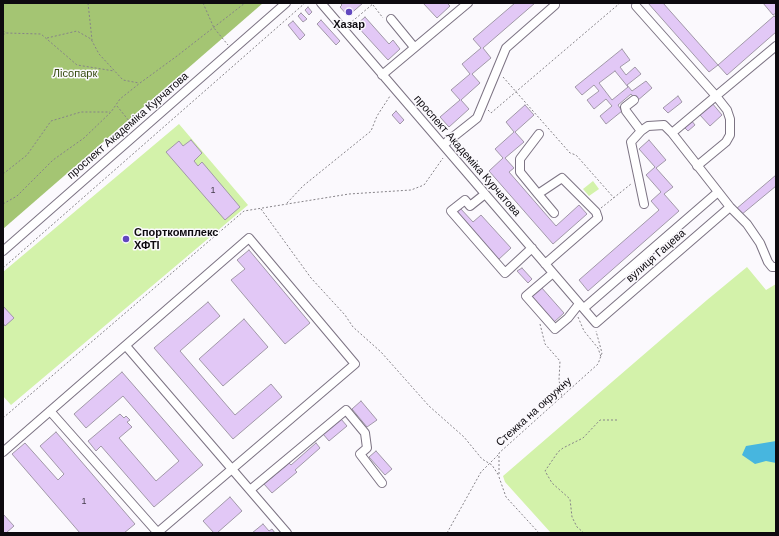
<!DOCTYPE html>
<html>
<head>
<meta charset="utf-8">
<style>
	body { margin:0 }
	#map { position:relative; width:779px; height:536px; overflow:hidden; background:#fbf9fd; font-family:Arial,sans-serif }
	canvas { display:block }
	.frame { position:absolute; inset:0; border:4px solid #0d0a0f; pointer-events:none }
</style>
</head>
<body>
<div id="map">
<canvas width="779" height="536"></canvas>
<div class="frame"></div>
</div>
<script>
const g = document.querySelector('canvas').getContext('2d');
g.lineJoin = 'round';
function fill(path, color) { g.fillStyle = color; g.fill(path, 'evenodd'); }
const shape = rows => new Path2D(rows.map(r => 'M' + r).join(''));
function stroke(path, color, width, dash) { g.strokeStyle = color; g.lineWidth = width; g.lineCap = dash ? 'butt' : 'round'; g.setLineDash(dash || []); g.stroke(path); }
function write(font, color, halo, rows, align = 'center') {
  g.font = font + ' Arial,sans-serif'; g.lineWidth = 3; g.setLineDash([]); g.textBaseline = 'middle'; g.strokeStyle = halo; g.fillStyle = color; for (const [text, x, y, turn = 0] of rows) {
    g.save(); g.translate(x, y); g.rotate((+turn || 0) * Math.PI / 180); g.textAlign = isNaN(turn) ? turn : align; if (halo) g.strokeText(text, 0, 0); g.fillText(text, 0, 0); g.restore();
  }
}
const green = shape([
	[179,124,248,205,11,405,3,396,3,272],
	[593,181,599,189,589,196,583,189],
	[747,267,766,290,776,284,776,533,551,533,505,482,503,476,707,300]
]);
const forest = shape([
	[3,3,263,3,3,229]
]);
const water = shape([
	[776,441,776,463,766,461,755,464,742,455,746,446]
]);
const building = shape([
	[340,3,363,3,348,16,340,7,342,5,340,3],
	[423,3,447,3,450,6,437,18,423,3],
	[515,3,535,3,483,48,491,58,472,74,480,83,461,100,469,109,449,127,440,117,460,100,451,90,470,74,462,64,481,48,473,39,515,3],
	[648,3,663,3,718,65,709,72,648,3],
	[763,3,776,3,776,13,773,15,763,3],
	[308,7,312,12,309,15,305,10,308,7],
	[301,13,307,19,303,22,298,16,301,13],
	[774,16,776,18,776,32,727,75,718,65,774,16],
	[365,17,389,44,393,40,400,49,388,60,356,25,365,17],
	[321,20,340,41,336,45,317,24,321,20],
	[293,21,305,35,300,40,288,25,293,21],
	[622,49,630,60,620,67,626,75,635,67,641,74,627,85,632,91,646,81,652,88,637,101,631,94,618,105,622,111,606,124,600,116,612,106,606,99,594,109,587,100,599,91,594,85,582,95,575,87,622,49],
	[615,71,628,87,612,100,599,83,615,71],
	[678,96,682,102,668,113,663,108,678,96],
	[712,103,722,115,710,126,700,115,712,103],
	[525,105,534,115,515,132,524,142,505,158,514,168,509,172,556,226,579,205,587,214,553,244,489,171,503,158,495,149,514,132,506,122,525,105],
	[396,111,404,120,400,124,392,115,396,111],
	[691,120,695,125,688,131,684,127,691,120],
	[191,140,202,153,194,161,198,166,202,162,240,207,225,220,166,152,179,141,183,146,191,140],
	[649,140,666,160,656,168,673,187,664,194,679,211,588,291,579,280,659,210,651,201,661,192,646,175,655,167,639,149,649,140],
	[776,175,776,186,741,215,736,209,776,175],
	[460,208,473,222,481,215,511,248,498,260,455,212,460,208],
	[249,250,310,323,285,344,231,280,245,269,237,260,249,250],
	[522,268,532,279,528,283,517,271,522,268],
	[541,287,564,313,554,322,531,296,541,287],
	[208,302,220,316,180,351,235,415,271,384,282,397,233,439,154,348,208,302],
	[3,306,14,318,5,326,3,323,3,306],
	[244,319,268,347,223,386,199,359,244,319],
	[122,372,203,465,154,507,101,446,96,451,88,441,120,414,124,418,126,416,130,420,127,422,132,427,119,438,156,481,179,461,123,396,86,428,74,414,122,372],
	[361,401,377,420,367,427,352,409,361,401],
	[341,419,347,426,329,441,323,434,341,419],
	[56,432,135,524,124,533,80,533,12,454,25,443,58,480,64,474,40,446,56,432],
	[316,443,320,448,295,470,297,472,272,493,264,484,289,463,291,465,316,443],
	[376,451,392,469,385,475,369,457,376,451],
	[230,497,242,511,217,533,214,533,203,521,230,497],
	[3,514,14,526,6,533,3,533,3,514],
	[263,524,269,531,272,529,275,533,252,533,263,524]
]);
const path = shape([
	[88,3,92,40],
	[203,3,214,28,228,45],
	[373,5,383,18],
	[349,24,374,3],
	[3,30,6,33],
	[3,35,6,33,41,34,77,65,114,71],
	[47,38,77,31,91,39,99,54,123,80,139,83],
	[503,77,570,153,576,155,614,198],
	[117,106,134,127],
	[488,110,491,113,620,3],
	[3,174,27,155,51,121,81,112,110,112],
	[287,203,303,186,371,131,377,116,390,96],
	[3,204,17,196,53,160,84,138,111,112,120,99,140,83,177,56,245,3],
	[601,208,631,184],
	[261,209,311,278,345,315,353,327,381,352,429,406,464,437,482,459,492,465,499,476],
	[3,268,305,3],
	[578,317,584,331,598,348,601,357],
	[540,324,545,344,560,361,559,380,562,398],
	[3,418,244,211,349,194,411,190,424,185,443,158],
	[499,474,499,453,598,364,602,353,596,331],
	[499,477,506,497,539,533],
	[447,533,481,472,499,454],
	[584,533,577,527,572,517,570,499,552,483,545,471,558,452,563,448,583,438,600,420,619,420]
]);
const minor = shape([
	[321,3,596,323,730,207],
	[636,6,716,96,672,133],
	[391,19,414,47],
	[382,75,468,3],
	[634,100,625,107,626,111,641,131],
	[443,145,477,118,506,48,555,5],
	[697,166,726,142,730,135,730,119,727,110,716,96,776,46],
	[485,194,470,206,465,200,451,211,505,273,532,248],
	[538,194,520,172,520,159,539,134],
	[644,204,631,142,641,131,648,126,664,125,672,133,730,207,747,224,760,243,768,262,772,267,776,267],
	[3,251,286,3],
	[545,264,598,218,596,212,562,178,538,194,554,213],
	[553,273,526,296,555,329,568,318,579,304],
	[584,308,718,192],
	[126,346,287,533],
	[50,411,158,533],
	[3,452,249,238,355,364,157,533],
	[250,490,346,410,365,433,367,448,360,454,382,483]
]);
const markers = [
	[349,12,4,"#6147bf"],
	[126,239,4,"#6147bf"]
];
const numberNames = [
	["1",213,191],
	["1",84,502]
];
const poiNames = [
	["Хазар",349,25],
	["Спорткомплекс",134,233,"left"],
	["ХФТІ",134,246,"left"]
];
const parkNames = [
	["Лісопарк",75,74]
];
const streetNames = [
	["проспект Академіка Курчатова",128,126,-41],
	["проспект Академіка Курчатова",467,156,49],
	["вулиця Гацева",656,256,-41],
	["Стежка на окружну",534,412,-42]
];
fill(green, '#d3f2aa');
fill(forest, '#a4c573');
fill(water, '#47b6df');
fill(building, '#e2c8f6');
stroke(building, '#a198a8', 1);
stroke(minor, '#7c7383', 10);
stroke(path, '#868388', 1, [2, 2]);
stroke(minor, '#fff', 8);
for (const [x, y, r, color] of markers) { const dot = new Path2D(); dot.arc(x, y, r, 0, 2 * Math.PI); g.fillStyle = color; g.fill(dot); stroke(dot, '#fbf9fd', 1.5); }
write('9px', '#423a49', null, numberNames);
write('bold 11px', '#0d0a0f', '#fbf9fd', poiNames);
write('11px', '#364b0f', '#fbf9fd', parkNames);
write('11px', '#0d0a0f', '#fbf9fd', streetNames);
</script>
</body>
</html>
